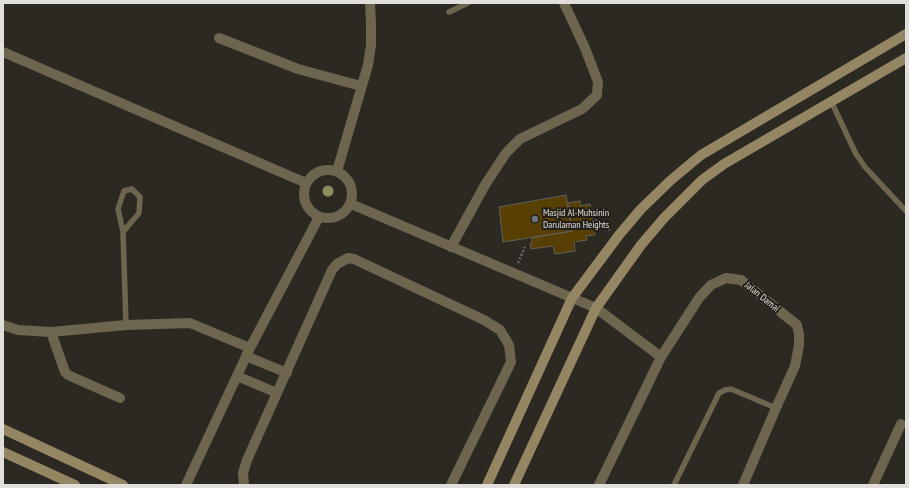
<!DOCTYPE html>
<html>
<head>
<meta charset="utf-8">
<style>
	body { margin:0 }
	#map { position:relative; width:909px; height:488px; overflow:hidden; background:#2c2923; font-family:"PT Sans Narrow",sans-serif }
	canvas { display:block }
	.frame { position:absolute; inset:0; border:4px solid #e1dfdb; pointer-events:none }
</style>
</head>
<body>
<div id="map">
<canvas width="909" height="488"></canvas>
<div class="frame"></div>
</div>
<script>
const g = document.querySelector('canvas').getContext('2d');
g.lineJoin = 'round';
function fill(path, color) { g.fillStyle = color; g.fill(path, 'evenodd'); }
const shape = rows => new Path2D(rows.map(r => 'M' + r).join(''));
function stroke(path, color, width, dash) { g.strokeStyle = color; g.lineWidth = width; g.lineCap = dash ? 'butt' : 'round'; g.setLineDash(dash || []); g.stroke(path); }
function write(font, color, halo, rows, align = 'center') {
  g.font = font + ' "PT Sans Narrow",sans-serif'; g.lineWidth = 4; g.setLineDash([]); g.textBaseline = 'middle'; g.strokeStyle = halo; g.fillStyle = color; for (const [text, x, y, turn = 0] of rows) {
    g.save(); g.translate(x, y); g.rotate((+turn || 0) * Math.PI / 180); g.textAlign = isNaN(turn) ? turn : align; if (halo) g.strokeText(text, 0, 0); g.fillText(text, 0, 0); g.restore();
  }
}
const building = shape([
	[566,195,572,231,503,242,499,207,566,195],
	[580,201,581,206,590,204,595,235,586,236,587,240,574,242,575,251,555,254,553,246,531,249,530,243,532,243,532,238,572,231,568,203,580,201]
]);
const path = shape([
	[595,220,610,230],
	[518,263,525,247]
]);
const lane = shape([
	[449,12,468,3],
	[831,101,856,154,865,167,906,211],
	[123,232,139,213,140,197,132,189,124,191,118,209,123,232,126,325],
	[674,485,719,393,725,390,731,389,776,408]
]);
const street = shape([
	[219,38,298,69,361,86],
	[3,52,306,183],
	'304 194a24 24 0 1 1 48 0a24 24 0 1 1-48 0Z',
	[337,171,368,65,371,45,371,24,370,3],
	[351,204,596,308,661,357],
	[451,247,485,185,506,153,520,139,582,109,597,95,598,82,585,48,564,3],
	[3,325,18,330,51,332,126,325,190,323,250,348],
	[51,332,65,372,68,375,120,398],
	[246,356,287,373],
	[237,376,277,393],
	[186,485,250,348,319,217],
	[244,485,243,473,247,460,332,270,337,264,348,258,354,259,484,320,500,330,509,345,511,362,451,485],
	[599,485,661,357,699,298,711,285,726,278,741,280,797,325,799,334,799,345,795,366,776,408,743,485],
	[873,485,901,424]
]);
const secondary = shape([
	[3,429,123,485],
	[3,452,75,485],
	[487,485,572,298,619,235,641,209,671,180,701,155,906,34],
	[514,485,596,308,641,245,664,218,702,180,724,164,906,58]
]);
const trees = [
	[328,191]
];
const markers = [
	[535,219,4,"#6b7280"]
];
const poiNames = [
	["Masjid Al-Muhsinin",543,213],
	["Darulaman Heights",543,225]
];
const streetNames = [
	["Jalan Damai",762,297,39]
];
fill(building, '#583f03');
stroke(building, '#636059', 1);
stroke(path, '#6b6863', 2.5, [2, 2]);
stroke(lane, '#6e654f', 5.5);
stroke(street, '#6e654f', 10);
stroke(secondary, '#948663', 10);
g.fillStyle = '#8c8f5e';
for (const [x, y] of trees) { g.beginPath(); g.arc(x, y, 5.5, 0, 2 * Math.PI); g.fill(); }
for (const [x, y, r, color] of markers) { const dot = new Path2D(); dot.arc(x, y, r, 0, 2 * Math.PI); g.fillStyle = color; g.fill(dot); stroke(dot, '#221f19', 1.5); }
write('10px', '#e1dfdb', '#221f19', poiNames, 'left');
write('10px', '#e1dfdb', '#221f19', streetNames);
</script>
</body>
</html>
